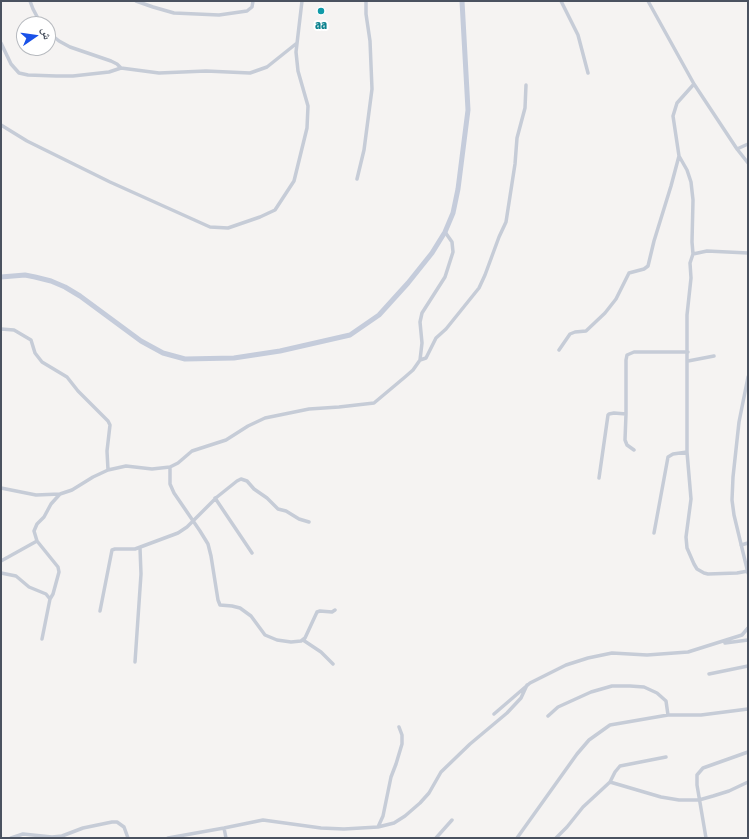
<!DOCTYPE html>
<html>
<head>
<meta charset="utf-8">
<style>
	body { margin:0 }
	#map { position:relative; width:749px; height:839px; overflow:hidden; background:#f5f3f2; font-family:"Asap Condensed","Noto Naskh Arabic",sans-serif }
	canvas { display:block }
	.frame { position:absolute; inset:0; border:2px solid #4a5260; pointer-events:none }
	.north { position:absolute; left:16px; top:16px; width:40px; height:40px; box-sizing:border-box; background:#fff; border:1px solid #b7babf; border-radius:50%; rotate:77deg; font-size:11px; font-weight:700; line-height:16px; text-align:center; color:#4a5260 }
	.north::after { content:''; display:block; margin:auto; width:14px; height:18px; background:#1951e8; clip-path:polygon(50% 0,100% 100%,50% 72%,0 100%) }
</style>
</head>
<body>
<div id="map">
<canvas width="749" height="839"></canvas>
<div class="frame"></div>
<div class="north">ش</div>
</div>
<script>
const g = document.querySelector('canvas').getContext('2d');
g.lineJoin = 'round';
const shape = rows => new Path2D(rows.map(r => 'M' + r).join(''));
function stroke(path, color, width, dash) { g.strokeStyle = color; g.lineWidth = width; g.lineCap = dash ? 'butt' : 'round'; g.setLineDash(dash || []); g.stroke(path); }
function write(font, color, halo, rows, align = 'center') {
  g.font = font + ' "Asap Condensed",sans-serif'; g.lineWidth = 4; g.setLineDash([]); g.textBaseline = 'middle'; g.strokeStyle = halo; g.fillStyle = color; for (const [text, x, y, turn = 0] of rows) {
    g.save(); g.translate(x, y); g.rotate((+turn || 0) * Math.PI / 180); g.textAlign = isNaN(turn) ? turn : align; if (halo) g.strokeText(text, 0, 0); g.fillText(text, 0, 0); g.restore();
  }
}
const minor = shape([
	[30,1,33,9,41,24],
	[136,1,153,7,174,13,219,15,247,11,252,7,253,1],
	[561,1,578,35,588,73],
	[648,1,694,84],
	[48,32,59,41,70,47,111,61,117,64,121,68],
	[1,43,11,64,19,73,28,75,56,76,73,76,109,72,121,68,159,73,206,71,250,73,267,67,297,43],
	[1,125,27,141,110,182,210,227,228,228,260,217,275,210,294,181,307,128,308,106,298,71,296,52,302,1],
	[748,144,737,149,748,163],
	[737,149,694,84,677,103,673,116,679,156,687,170,691,182,693,200,692,242,693,254,707,251,748,253],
	[357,179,364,150,372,89,370,41,366,14,366,1],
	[693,254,690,263,691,278,687,315,687,452,691,499,686,537,687,548,694,564,697,569,704,573,708,574,737,573,748,571],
	[1,329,14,330,31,340,35,353,42,362,67,377,78,391,108,421,110,425,107,451,108,470,126,466,152,469,170,467,178,463,192,451,226,440,248,426,265,418,309,409,339,407,374,403,405,377,413,370,420,360,422,343,420,322,422,313,445,277,453,252,452,242,445,232],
	[559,350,570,334,575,332,586,331,605,313,616,299,629,273,644,269,648,266,654,241,671,186,679,156],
	[420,360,426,358,436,338,446,329,479,288,485,275,499,237,506,222,515,164,517,138,525,108,526,85],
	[688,361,714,356],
	[748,377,739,422,733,477,732,500,734,515,748,573],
	[626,414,625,440,627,445,634,450],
	[170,467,170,484,174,493,200,531,208,544,211,556,218,600,220,605,232,606,240,608,251,616,265,635,277,640,291,642,301,641,305,638,317,612,320,611,332,612,335,610],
	[599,478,608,415,609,414,614,413,626,414,626,360,627,355,634,352,688,352],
	[1,488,36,495,60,494,72,490,93,477,108,470],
	[215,498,252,553],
	[654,533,668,457,673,454,687,452],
	[741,545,748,543],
	[1,561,37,541],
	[1,573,16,576,29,587,46,594,50,599],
	[100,611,112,550,115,549,135,549,178,533,187,527,217,497,237,481,241,479,247,481,254,489,267,498,278,509,286,511,299,519,309,522],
	[42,639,50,599,53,594,59,572,58,567,37,541,34,531,37,524,44,517,51,504,60,494],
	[303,640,321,652,333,664],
	[725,643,748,640],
	[135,662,141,574,140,548],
	[709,674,748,666],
	[494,714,530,683,566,665,588,658,612,653,647,655,688,652,742,635,748,628],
	[548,716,558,707,591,692,612,686,630,686,644,687,657,693,666,701,668,715],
	[610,782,615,772,620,766,666,757],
	[378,827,383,816,391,777,396,764,402,744,402,735,399,727],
	[224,828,226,838],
	[11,838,23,834,52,837,62,836,83,828,112,822,117,822,124,827,128,838],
	[168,838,224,828,263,820,321,828,344,829,378,827,394,823,405,816,420,803,429,793,441,772,470,744,507,713,521,698,527,685],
	[436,838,452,820],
	[517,838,577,754,589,740,610,725,668,715,701,715,748,709],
	[556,838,567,827,583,807,610,782,661,797,679,800,699,800,713,796,729,791,748,782],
	[706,838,697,785,697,775,703,768,748,752]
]);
const secondary = shape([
	[1,277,25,275,35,277,51,281,65,287,80,296,141,341,163,353,185,359,234,358,280,351,350,335,379,315,408,283,432,253,445,232,453,213,458,189,468,110,462,1]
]);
const markers = [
	[321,11,4,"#0f9aa8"]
];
const cultureNames = [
	["aa",321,25]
];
stroke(minor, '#c6ccd7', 3.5);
stroke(secondary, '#c5ccdb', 5);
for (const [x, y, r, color] of markers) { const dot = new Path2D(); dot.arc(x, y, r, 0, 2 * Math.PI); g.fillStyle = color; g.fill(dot); stroke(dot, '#fff', 1.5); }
write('bold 13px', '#0d838f', '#fff', cultureNames);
</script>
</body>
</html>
